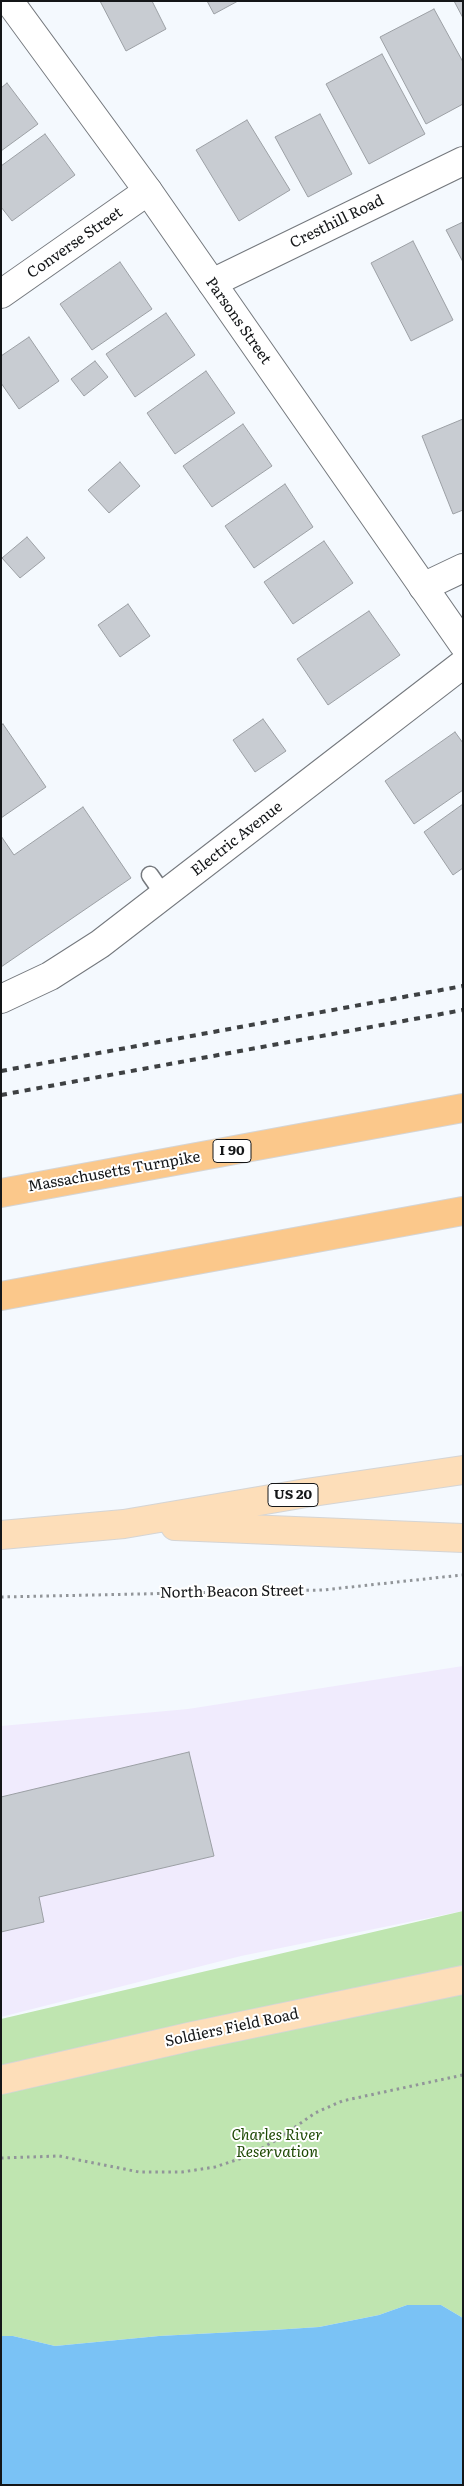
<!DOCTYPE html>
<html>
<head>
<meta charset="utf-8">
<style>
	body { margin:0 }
	#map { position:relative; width:464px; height:2486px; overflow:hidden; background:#f4f9fe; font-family:Literata,serif }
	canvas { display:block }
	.frame { position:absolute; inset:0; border:2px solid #141618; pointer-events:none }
</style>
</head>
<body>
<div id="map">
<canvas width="464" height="2486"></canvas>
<div class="frame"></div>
</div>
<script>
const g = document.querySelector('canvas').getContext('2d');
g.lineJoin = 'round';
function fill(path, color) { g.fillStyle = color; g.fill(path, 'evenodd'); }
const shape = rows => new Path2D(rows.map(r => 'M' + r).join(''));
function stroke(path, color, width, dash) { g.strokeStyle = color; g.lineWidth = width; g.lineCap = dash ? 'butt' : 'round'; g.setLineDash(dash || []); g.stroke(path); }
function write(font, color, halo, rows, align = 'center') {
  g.font = font + ' Literata,serif'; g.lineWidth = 4; g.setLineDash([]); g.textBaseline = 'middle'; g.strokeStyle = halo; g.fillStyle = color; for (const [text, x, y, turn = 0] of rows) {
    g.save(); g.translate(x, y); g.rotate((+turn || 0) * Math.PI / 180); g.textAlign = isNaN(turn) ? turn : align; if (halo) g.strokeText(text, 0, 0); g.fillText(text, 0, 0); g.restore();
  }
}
const commercial = shape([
	[463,1666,463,1911,241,1956,1,2017,1,1726,188,1709]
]);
const green = shape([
	[463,1911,463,2318,441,2305,407,2305,379,2315,319,2327,273,2330,159,2336,55,2346,13,2336,1,2336,1,2019]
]);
const water = shape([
	[407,2305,441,2305,463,2318,463,2485,1,2485,1,2336,13,2336,55,2346,159,2336,273,2330,319,2327,379,2315]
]);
const building = shape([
	[100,1,152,1,166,29,126,51,100,1],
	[207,1,238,1,214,14,207,1],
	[454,1,463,1,463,18,454,1],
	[434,9,463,62,463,104,426,124,380,37,434,9],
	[382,54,425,134,369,164,326,84,382,54],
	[7,83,38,124,1,151,1,88,7,83],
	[320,114,352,174,308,197,275,137,320,114],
	[247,120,290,190,239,221,196,150,247,120],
	[45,134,75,175,12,221,1,207,1,166,45,134],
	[463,222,463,262,446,230,463,222],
	[413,241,453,320,411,341,371,263,413,241],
	[120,262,152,309,92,350,60,304,120,262],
	[166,313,195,355,135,397,106,354,166,313],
	[29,337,59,381,19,409,1,383,1,356,29,337],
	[95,361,108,377,84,396,71,379,95,361],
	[206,371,235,413,175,454,147,413,206,371],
	[463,419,463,510,453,514,422,436,463,419],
	[243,424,272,466,212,507,183,466,243,424],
	[120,462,140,486,109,513,88,490,120,462],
	[285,484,313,527,254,568,225,526,285,484],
	[27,537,45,558,20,578,2,558,27,537],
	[324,541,353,583,293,624,264,582,324,541],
	[128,604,150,636,120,657,98,625,128,604],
	[369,611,400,655,328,705,297,659,369,611],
	[263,719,286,751,255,772,233,740,263,719],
	[3,724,46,787,1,818,1,725,3,724],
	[455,732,463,743,463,790,414,824,385,781,455,732],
	[463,804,463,868,453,875,424,832,463,804],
	[83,807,131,878,1,967,1,836,14,855,83,807],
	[189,1752,214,1856,39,1897,44,1922,1,1932,1,1797,189,1752]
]);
const path = shape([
	[1,1597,323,1590,462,1575],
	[1,2158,59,2156,139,2172,182,2172,215,2167,248,2156,278,2139,315,2113,342,2101,463,2075]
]);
const lane = shape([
	[150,875,164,895]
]);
const street = shape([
	[212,283,463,161],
	[1,294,148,191],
	[423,587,463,568],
	[1,999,50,976,100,944,463,664]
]);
const secondary = shape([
	[9,1,148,191,463,644]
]);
const primary = shape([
	[175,1526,463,1538],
	[1,1535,124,1524,306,1493,463,1470],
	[1,2080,193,2036,463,1980]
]);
const highway = shape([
	[1,1193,463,1108],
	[1,1296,463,1211]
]);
const rail = shape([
	[1,1071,463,986],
	[1,1095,463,1010]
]);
const shields = [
	[232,1151,38],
	[293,1495,50]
];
const shieldNames = [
	["I 90",232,1151],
	["US 20",293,1495]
];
const streetNames = [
	["Cresthill Road",337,222,-26],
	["Converse Street",75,243,-35],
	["Parsons Street",238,321,55],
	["Electric Avenue",237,839,-38],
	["Massachusetts Turnpike",114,1172,-10],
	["North Beacon Street",232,1592,-1],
	["Soldiers Field Road",232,2028,-12]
];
const parkNames = [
	["Charles River",277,2136],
	["Reservation",277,2153]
];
fill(commercial, '#f0ebfd');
fill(green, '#bfe5b0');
fill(water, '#7ac2f5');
fill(building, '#c8ccd2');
stroke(building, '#9ca0a5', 1);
stroke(lane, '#74787d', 19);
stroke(street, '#74787d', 30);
stroke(secondary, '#74787d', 30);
stroke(primary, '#d5d5d5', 30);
stroke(highway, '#d5d5d5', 30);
stroke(path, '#919599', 3, [2.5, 4]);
stroke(lane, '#fff', 16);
stroke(street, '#fff', 28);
stroke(secondary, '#fff', 28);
stroke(primary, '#fddeb9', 28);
stroke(highway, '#fbc88b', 28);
stroke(rail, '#3e4143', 4, [6, 6]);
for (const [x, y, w] of shields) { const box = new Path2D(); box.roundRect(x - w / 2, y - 11.5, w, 23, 4); g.fillStyle = '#fff'; g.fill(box); stroke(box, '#141618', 1); }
write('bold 14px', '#141618', null, shieldNames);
write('15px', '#141618', '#fff', streetNames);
write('italic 15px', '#1e4904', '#fff', parkNames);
</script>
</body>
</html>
